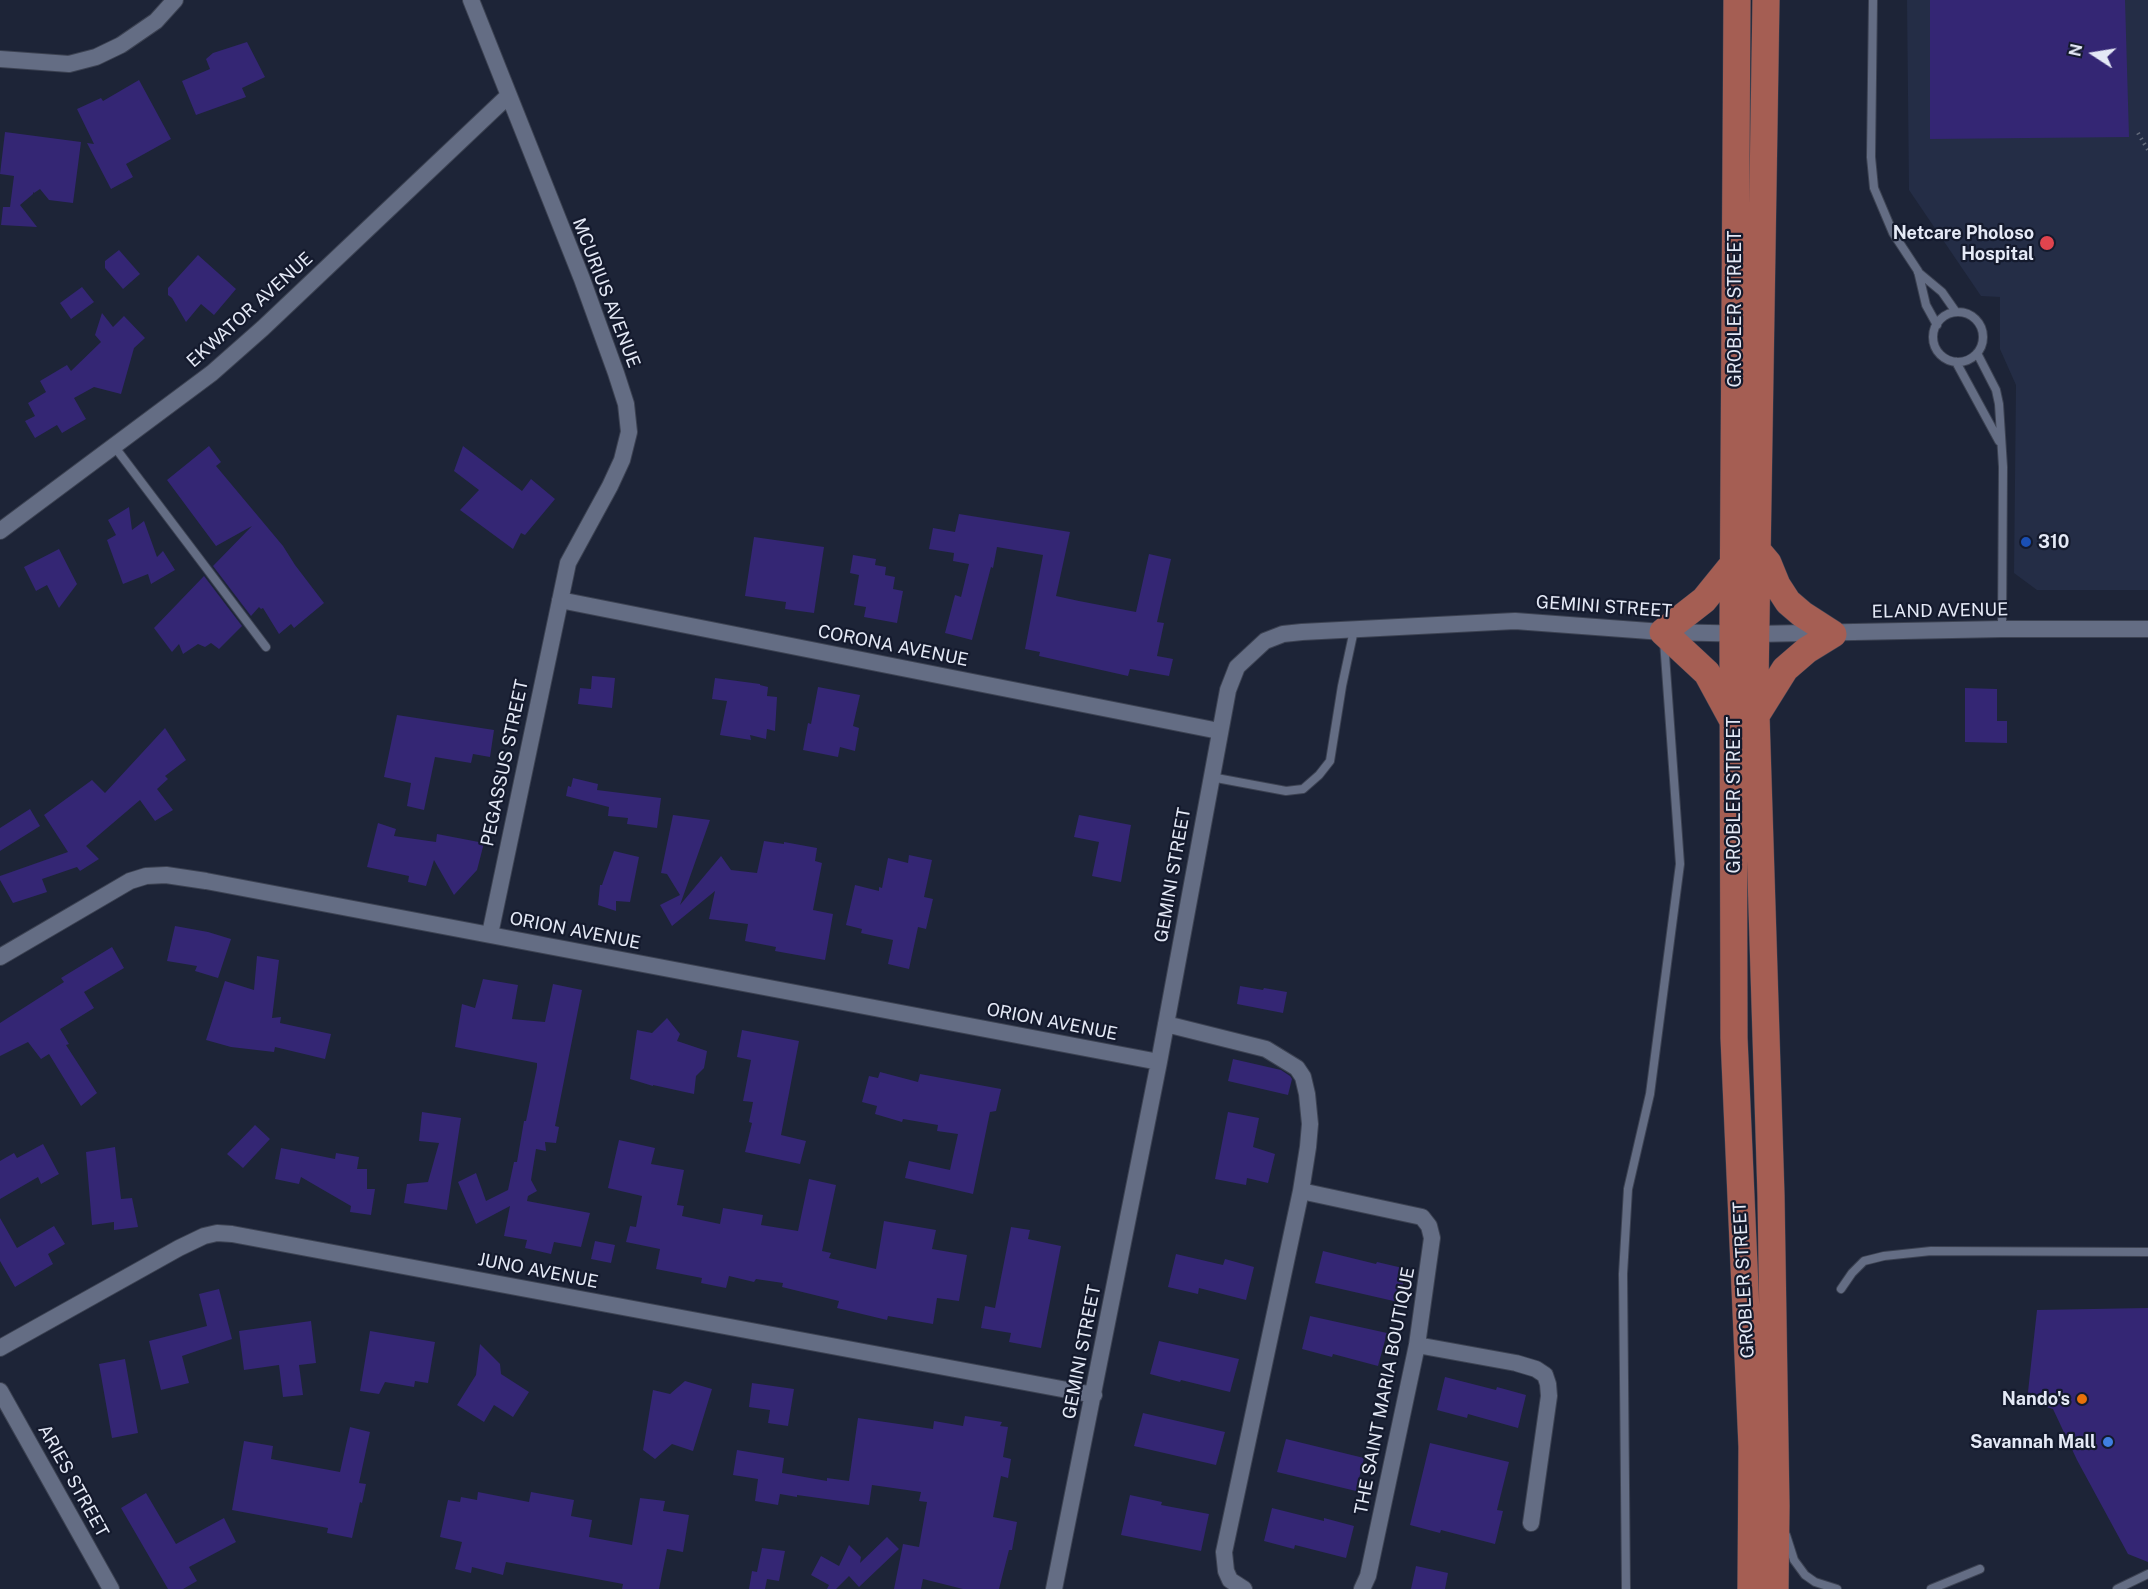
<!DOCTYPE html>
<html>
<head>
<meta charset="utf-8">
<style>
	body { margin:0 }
	#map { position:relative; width:2148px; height:1589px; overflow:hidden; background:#1d2437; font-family:"Public Sans",sans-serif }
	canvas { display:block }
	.north { position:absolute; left:2064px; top:24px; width:60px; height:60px; -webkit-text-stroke:4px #141a2d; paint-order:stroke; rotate:282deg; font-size:16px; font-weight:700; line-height:24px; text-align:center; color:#e4e9f6 }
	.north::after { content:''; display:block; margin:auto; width:21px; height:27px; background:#e4e9f6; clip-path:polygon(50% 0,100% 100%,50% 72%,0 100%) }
</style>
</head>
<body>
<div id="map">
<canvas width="2148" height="1589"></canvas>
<div class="north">N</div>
</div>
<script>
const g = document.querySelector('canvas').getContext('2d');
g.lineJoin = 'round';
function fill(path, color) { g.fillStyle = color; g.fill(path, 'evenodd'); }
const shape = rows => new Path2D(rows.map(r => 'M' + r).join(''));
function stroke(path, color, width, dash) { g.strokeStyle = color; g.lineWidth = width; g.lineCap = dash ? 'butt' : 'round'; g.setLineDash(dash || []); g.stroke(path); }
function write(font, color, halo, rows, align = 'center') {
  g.font = font + ' "Public Sans",sans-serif'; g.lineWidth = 4.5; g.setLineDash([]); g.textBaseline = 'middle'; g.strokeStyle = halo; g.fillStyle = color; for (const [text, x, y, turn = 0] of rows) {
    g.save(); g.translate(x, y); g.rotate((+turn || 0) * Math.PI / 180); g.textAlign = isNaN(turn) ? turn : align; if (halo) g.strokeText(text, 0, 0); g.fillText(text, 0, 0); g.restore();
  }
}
const built = shape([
	[1907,0,2148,0,2148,590,2037,590,2014,573,2016,385,2000,349,2000,297,1981,296,1909,190]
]);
const building = shape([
	[1930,0,2125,0,2129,137,1930,139],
	[247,42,265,77,242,88,246,97,196,115,182,81,210,69,206,59,213,53],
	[139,80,171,139,126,164,133,177,111,189,87,143,94,144,77,109,101,98,103,101],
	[5,132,81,142,73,203,49,200,40,189,34,193,33,192,33,194,20,205,37,227,1,225,3,207,10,207,14,176,0,174],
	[119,250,140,274,123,289,105,268,105,261],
	[198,255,236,289,214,315,201,304,186,322,172,298,168,295,168,288],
	[82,287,94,302,71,319,60,303],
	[102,313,113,327,124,316,145,338,134,348,121,394,94,387,74,398,86,419,62,433,57,425,35,438,25,421,35,416,28,403,46,392,40,381,67,365,71,371,101,342,95,335],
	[209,446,221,462,216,466,283,546,295,565,324,603,294,628,291,624,279,634,263,608,261,609,259,607,251,616,213,566,252,526,216,546,167,480],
	[463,446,522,491,531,479,555,499,525,535,521,533,513,549,460,510,479,490,454,471],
	[129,507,132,530,144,521,157,557,163,551,175,570,151,584,148,574,123,584,107,540,116,535,108,520],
	[959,514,1070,532,1056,596,1079,601,1136,612,1149,554,1171,559,1157,622,1164,623,1157,656,1173,659,1169,676,1130,669,1128,676,1039,656,1040,652,1025,649,1043,555,997,547,993,568,991,567,972,640,945,633,955,595,961,597,969,564,953,561,954,553,929,549,933,528,955,532],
	[754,537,824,547,814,613,785,609,786,602,745,596],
	[59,549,77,584,59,608,47,585,36,591,24,567],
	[853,555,876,559,875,565,886,567,885,575,895,577,893,589,903,591,897,623,864,617,866,607,854,605,859,575,850,573],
	[204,576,242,626,219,649,211,643,205,647,198,644,183,654,179,644,172,652,154,628],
	[592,676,615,678,612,708,578,704,580,688,591,689],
	[715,678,760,684,760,685,768,687,767,696,777,697,775,731,767,729,766,739,750,735,751,740,720,735,727,701,712,699],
	[818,687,860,695,853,726,859,728,855,751,840,747,838,757,803,750,808,723,811,724],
	[1965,688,1997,689,1997,721,2007,721,2007,743,1965,742],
	[397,715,494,730,490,757,473,754,471,763,435,757,424,810,407,806,411,783,384,777],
	[165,728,186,760,165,776,168,779,157,789,173,810,155,821,140,800,86,846,99,859,80,871,77,867,42,879,47,892,13,903,0,880,0,876,68,852,44,815,92,780,105,793],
	[573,778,598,784,597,790,661,798,657,828,627,824,628,818,608,816,609,807,566,796,568,786,571,787],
	[30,809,40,826,0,851,0,828],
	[673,815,710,820,680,905,721,856,731,870,757,873,764,841,784,844,784,842,817,848,815,861,822,863,813,910,833,914,825,960,775,951,776,947,745,941,748,924,709,919,715,891,672,926,660,905,680,895,667,874,661,873],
	[1079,815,1131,825,1121,882,1092,876,1099,842,1074,837],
	[378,823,396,829,394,836,436,842,437,834,484,843,477,870,454,895,434,860,426,886,408,882,409,876,367,867],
	[614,851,639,857,630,902,616,901,616,911,598,905,600,885,602,885],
	[909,855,932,860,924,897,933,899,926,929,918,927,909,969,888,964,893,940,861,933,862,929,846,925,855,885,879,891,879,887,882,888,888,858,908,863],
	[175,926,208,932,231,939,218,978,195,971,197,966,167,961],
	[112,947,124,968,84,992,94,1008,60,1029,69,1044,66,1045,97,1093,81,1106,49,1054,41,1059,28,1042,0,1056,0,1023,64,982,61,978],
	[257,956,279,960,272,1018,281,1017,280,1023,331,1034,325,1059,275,1047,274,1052,231,1047,206,1040,225,981,254,990],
	[483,979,518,985,512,1019,545,1022,553,984,582,990,555,1126,559,1127,556,1143,545,1142,546,1151,536,1149,531,1180,537,1191,528,1196,527,1201,590,1213,581,1247,554,1242,551,1254,525,1248,527,1240,504,1236,510,1206,476,1224,458,1182,476,1173,486,1201,508,1190,514,1162,517,1162,524,1121,526,1121,537,1067,537,1063,455,1047,462,1004,475,1008],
	[1240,986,1263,990,1264,988,1287,992,1283,1013,1237,1004],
	[667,1018,680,1034,677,1041,707,1051,704,1068,696,1076,694,1094,653,1085,653,1086,630,1079,637,1030,652,1033],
	[742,1030,799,1041,781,1135,806,1141,800,1164,745,1152,752,1123,749,1122,753,1102,743,1101,751,1060,737,1057],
	[1233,1059,1281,1070,1290,1076,1292,1079,1288,1095,1228,1081],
	[880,1072,918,1082,920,1074,1001,1089,996,1111,990,1112,973,1194,905,1178,909,1161,950,1170,958,1134,937,1131,938,1125,903,1119,902,1122,875,1114,877,1106,862,1102,869,1076,878,1078],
	[422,1112,461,1118,447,1210,404,1203,407,1184,428,1182,439,1143,419,1141],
	[1228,1112,1259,1118,1253,1147,1275,1154,1268,1183,1247,1178,1246,1185,1215,1179],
	[255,1125,270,1139,243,1168,227,1154],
	[619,1140,655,1148,651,1164,684,1170,677,1205,684,1206,682,1216,720,1224,723,1208,763,1215,761,1225,798,1231,809,1179,836,1185,822,1251,831,1253,829,1258,876,1269,884,1221,936,1230,932,1249,967,1255,959,1301,937,1298,933,1324,888,1316,887,1320,837,1308,839,1301,782,1287,783,1283,756,1279,754,1282,729,1276,726,1288,701,1283,702,1278,656,1269,660,1249,626,1242,630,1226,636,1227,642,1196,608,1188],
	[43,1144,59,1174,41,1184,38,1177,0,1199,0,1161,14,1153,17,1158],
	[115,1147,121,1199,132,1198,138,1227,114,1230,114,1222,92,1225,86,1152],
	[281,1148,335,1159,336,1153,359,1157,357,1169,367,1169,367,1189,375,1189,371,1215,350,1212,351,1206,301,1177,299,1184,275,1179],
	[0,1218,17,1248,54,1226,65,1244,48,1254,53,1264,15,1287,0,1261],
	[1011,1227,1030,1230,1028,1239,1061,1246,1041,1348,1009,1342,1011,1333,981,1328,985,1306,995,1308],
	[595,1241,615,1245,611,1263,591,1259],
	[1323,1251,1376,1264,1377,1262,1407,1269,1398,1302,1315,1283],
	[1176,1254,1223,1265,1225,1259,1254,1267,1246,1300,1199,1288,1198,1294,1168,1287],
	[219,1289,232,1339,182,1356,189,1383,161,1390,149,1341,207,1326,199,1294],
	[2148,1308,2148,1562,2128,1554,2077,1460,2053,1409,2027,1401,2037,1310],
	[1310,1316,1387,1333,1378,1366,1333,1354,1332,1357,1302,1349],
	[311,1321,316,1363,299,1365,303,1395,283,1397,279,1365,244,1370,239,1331],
	[370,1331,435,1342,428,1383,415,1381,414,1387,385,1382,379,1394,360,1391],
	[1159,1341,1239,1359,1230,1392,1181,1380,1180,1382,1150,1374],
	[480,1344,500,1364,501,1374,529,1392,513,1417,494,1405,484,1422,457,1405,476,1375],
	[125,1359,138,1433,112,1438,99,1364],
	[1445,1377,1496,1390,1497,1387,1526,1395,1518,1428,1468,1414,1467,1418,1437,1410],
	[685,1381,712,1389,693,1451,672,1444,655,1459,643,1450,653,1390,670,1394],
	[752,1383,794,1389,788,1426,768,1423,770,1410,749,1407],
	[1143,1413,1225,1432,1216,1465,1134,1446],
	[965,1416,1002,1422,1000,1426,1008,1427,1003,1457,1011,1459,1008,1478,1001,1476,993,1517,1017,1522,1012,1550,1009,1550,999,1589,963,1589,923,1579,921,1589,894,1589,903,1544,919,1547,927,1502,919,1501,921,1492,872,1485,869,1505,797,1495,797,1497,780,1494,778,1505,755,1501,758,1479,733,1475,737,1450,784,1458,782,1473,827,1481,827,1478,849,1481,858,1418,933,1429,934,1421,963,1426],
	[350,1427,370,1432,359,1483,366,1484,362,1503,360,1502,352,1538,327,1533,328,1528,232,1510,244,1441,273,1446,271,1459,340,1472],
	[1286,1439,1364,1458,1356,1491,1277,1472],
	[1430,1443,1509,1462,1497,1510,1503,1511,1495,1544,1441,1530,1440,1533,1410,1525],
	[478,1492,529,1502,531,1492,574,1500,571,1516,592,1520,589,1537,632,1545,640,1498,665,1501,663,1511,689,1515,683,1552,667,1549,659,1589,622,1589,623,1584,506,1562,503,1575,472,1567,471,1573,455,1569,462,1542,440,1537,448,1500,460,1502,461,1497,477,1500],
	[146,1493,176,1544,224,1518,236,1542,189,1567,197,1581,183,1589,168,1589,121,1508],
	[1130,1495,1162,1502,1161,1505,1209,1514,1201,1551,1121,1535],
	[1272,1508,1324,1521,1324,1518,1354,1526,1346,1558,1295,1545,1294,1549,1264,1541],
	[887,1537,899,1549,859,1587,849,1576,836,1589,827,1589,829,1585,811,1575,821,1556,839,1566,849,1545,861,1557,860,1563],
	[762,1548,785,1551,779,1581,767,1579,765,1589,749,1589,752,1571,757,1572],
	[1416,1566,1448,1573,1445,1589,1411,1589]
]);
const path = shape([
	[2138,133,2148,150]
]);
const service = shape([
	[1873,0,1871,157,1874,188,1893,233,1918,271,1926,305,1937,325],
	[1918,272,1942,292,1956,312],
	'1933 337a25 25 0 1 1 50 0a25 25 0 1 1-50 0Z',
	[1977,353,1996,390,1999,404,2003,467,2002,629],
	[1956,362,1999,441],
	[114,446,266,647],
	[1211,777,1286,791,1303,789,1319,775,1330,761,1342,686,1354,630],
	[1841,1289,1852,1273,1864,1261,1884,1256,1931,1251,2148,1252],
	[1786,1535,1794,1560,1805,1575,1815,1582,1837,1589],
	[1626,1589,1623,1274,1628,1189,1650,1094,1680,864,1664,641],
	[1931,1589,1980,1569],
	[2117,1589,2148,1574]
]);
const minor = shape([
	[471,0,582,279,616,373,626,404,629,432,622,460,610,486,568,563,490,934],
	[0,59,69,64,96,57,121,45,156,21,175,0],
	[0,531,212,373,263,328,508,96],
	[560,600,1219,731],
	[0,957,130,881,146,876,166,875,206,881,1159,1062],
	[1166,1024,1266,1049,1297,1068,1303,1077,1307,1094,1310,1124,1308,1147,1301,1191,1224,1552,1226,1571,1230,1580,1244,1589],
	[1301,1191,1422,1217,1429,1226,1432,1238,1417,1345,1368,1576,1362,1589],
	[1417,1345,1516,1363,1536,1369,1545,1375,1548,1384,1549,1396,1531,1523],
	[0,1348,179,1248,204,1236,217,1233,232,1234,1094,1395],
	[0,1391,111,1589],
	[1054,1589,1159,1062,1228,690,1237,667,1265,641,1283,634,1302,632,1515,621,1663,632,1755,634,2002,629,2148,629]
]);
const primary = shape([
	[1737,0,1733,633,1734,1038,1752,1447,1751,1589],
	[1766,0,1755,683,1771,1196,1776,1506,1775,1589],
	[1755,717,1785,669,1807,650,1833,634,1802,614,1788,602,1777,585,1768,563,1757,550],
	[1732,719,1707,673,1663,632,1704,600,1734,563]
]);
const markers = [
	[2047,243,8,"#e0444e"],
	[2026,542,6,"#1a4fb4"],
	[2082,1399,6,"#e8710a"],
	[2108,1442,6,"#3f7fe0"]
];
const poiNames = [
	["Netcare Pholoso",2034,233],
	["Hospital",2034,254],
	["310",2038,542,"left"],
	["Nando's",2070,1399],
	["Savannah Mall",2096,1442]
];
const streetNames = [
	["MCURIUS AVENUE",606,293,69],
	["GROBLER STREET",1735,309,-90],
	["EKWATOR AVENUE",250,310,-42],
	["GEMINI STREET",1604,607,4],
	["ELAND AVENUE",1940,611,-1],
	["CORONA AVENUE",893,646,11],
	["PEGASSUS STREET",505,763,-78],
	["GROBLER STREET",1734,795,-90],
	["GEMINI STREET",1173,875,-80],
	["ORION AVENUE",575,931,11],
	["ORION AVENUE",1052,1022,11],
	["JUNO AVENUE",538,1271,11],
	["GROBLER STREET",1744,1280,-93],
	["GEMINI STREET",1082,1352,-79],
	["THE SAINT MARIA BOUTIQUE",1385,1391,-79],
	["ARIES STREET",73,1481,61]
];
fill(built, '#242d46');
fill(building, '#342674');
stroke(service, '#3c4252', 10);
stroke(minor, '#3c4252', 18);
stroke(primary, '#3c4252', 28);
stroke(path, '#636a7a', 4, [1.5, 4.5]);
stroke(service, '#646d84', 8);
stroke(minor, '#646d84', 16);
stroke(primary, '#a55e53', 27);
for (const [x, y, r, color] of markers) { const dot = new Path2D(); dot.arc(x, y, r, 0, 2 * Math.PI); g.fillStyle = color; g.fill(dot); stroke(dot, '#141a2d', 2); }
write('bold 18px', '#e4e9f6', '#141a2d', poiNames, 'right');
write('18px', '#e4e9f6', '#141a2d', streetNames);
</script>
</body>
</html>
